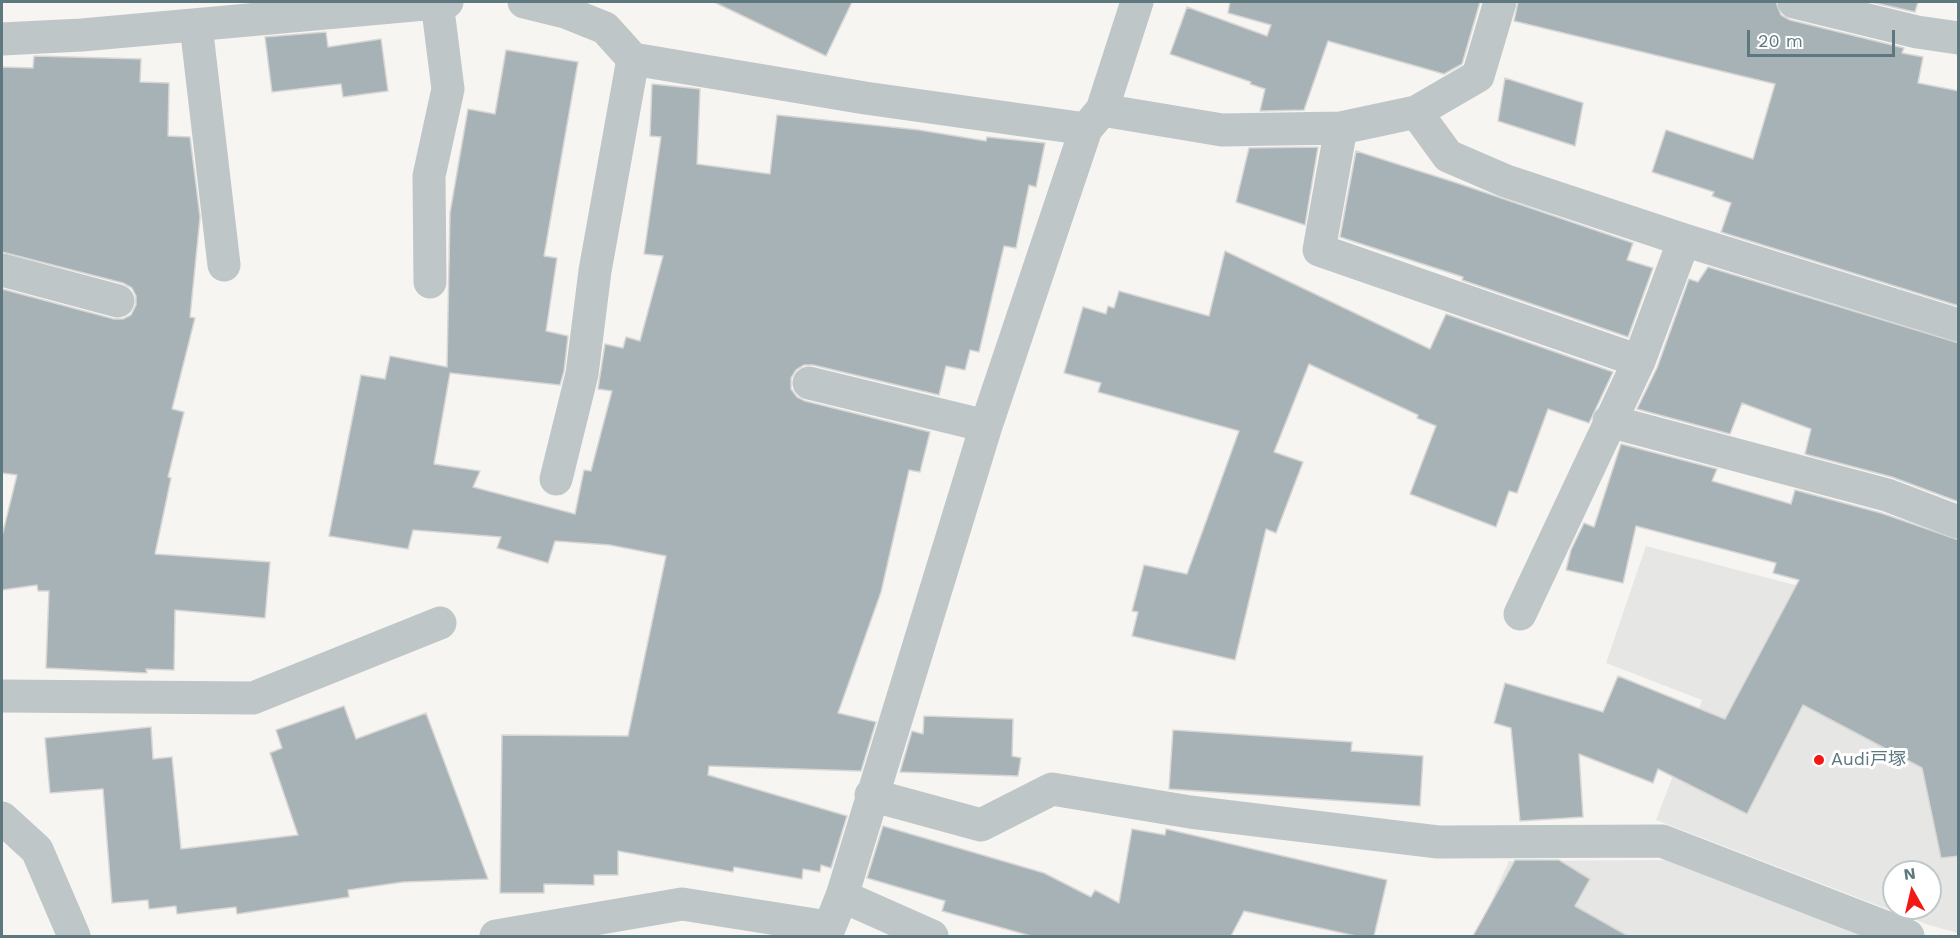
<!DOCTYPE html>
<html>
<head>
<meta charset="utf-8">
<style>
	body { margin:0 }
	#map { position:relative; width:1960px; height:938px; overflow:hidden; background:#f6f5f1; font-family:"Work Sans",sans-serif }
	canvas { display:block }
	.frame { position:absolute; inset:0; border:3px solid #5e787f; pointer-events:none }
	.north { position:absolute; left:1882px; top:860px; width:60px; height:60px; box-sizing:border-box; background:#fff; border:2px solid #bfc9cc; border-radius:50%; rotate:352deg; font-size:16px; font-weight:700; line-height:24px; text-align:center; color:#5e787f }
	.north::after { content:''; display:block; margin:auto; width:21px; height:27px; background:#f11816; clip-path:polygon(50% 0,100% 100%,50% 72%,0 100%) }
	.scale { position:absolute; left:1747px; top:30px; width:148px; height:27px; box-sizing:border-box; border:3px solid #5e787f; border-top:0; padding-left:8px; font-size:18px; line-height:21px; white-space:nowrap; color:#5e787f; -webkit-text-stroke:4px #fff; paint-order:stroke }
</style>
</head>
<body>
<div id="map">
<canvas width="1960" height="938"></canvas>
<div class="frame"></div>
<div class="north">N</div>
<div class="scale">20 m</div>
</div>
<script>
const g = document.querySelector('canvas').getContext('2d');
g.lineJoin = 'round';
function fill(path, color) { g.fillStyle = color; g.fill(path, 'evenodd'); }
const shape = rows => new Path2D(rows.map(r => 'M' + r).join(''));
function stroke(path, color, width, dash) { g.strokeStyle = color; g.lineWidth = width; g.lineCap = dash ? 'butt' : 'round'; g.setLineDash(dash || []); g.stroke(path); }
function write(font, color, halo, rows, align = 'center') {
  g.font = font + ' "Work Sans","Noto Sans JP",sans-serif'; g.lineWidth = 6; g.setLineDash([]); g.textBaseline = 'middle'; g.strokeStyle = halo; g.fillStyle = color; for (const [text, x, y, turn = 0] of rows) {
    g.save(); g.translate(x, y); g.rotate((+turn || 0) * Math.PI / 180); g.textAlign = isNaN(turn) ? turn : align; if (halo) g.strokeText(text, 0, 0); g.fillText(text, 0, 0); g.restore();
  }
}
const built = shape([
	[1646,546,1829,594,1958,643,1958,933,1929,925,1656,820,1702,700,1606,663],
	[1894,872,1930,872,1930,908,1894,908],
	[1673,860,1867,936,1481,936,1496,890,1509,861]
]);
const building = shape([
	[714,2,852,2,826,56,714,2],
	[1230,2,1480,2,1462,64,1444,74,1328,41,1304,110,1260,111,1265,89,1250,84,1251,82,1170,54,1187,7,1267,36,1271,25,1228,13,1230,2],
	[1518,2,1776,2,1781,15,1790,20,1904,48,1902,53,1923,57,1918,83,1959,91,1959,306,1721,232,1731,203,1712,196,1714,192,1652,172,1666,130,1753,159,1775,84,1514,21,1518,2],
	[1871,2,1918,2,1915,12,1871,2],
	[326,32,328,47,381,39,388,91,343,97,341,84,272,92,265,37,326,32],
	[506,50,578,62,544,256,557,258,546,331,568,336,564,371,560,385,450,373,434,464,480,471,473,487,575,514,584,470,591,471,612,391,598,389,605,344,623,348,626,337,640,341,663,256,644,254,661,137,650,136,652,84,700,89,697,164,770,174,777,115,919,130,986,141,987,137,1045,143,1036,187,1029,185,1016,248,1004,246,979,352,970,350,965,370,946,366,939,395,813,365,804,365,796,370,791,378,791,389,797,397,805,401,930,432,920,472,909,470,881,592,838,713,876,722,861,771,709,766,708,775,847,816,831,868,821,865,820,872,803,869,802,879,734,867,733,872,618,851,618,875,594,875,594,885,544,884,544,893,500,893,502,735,628,736,666,556,610,545,555,541,548,563,497,548,501,537,413,530,408,549,329,536,361,375,385,379,390,356,447,367,450,213,468,109,495,114,506,50],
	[34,56,141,59,140,82,169,83,168,136,190,137,200,217,190,317,195,318,172,409,184,412,168,477,171,478,155,554,270,562,265,618,175,610,174,670,146,669,147,673,46,668,49,591,38,591,37,585,2,590,2,536,17,475,2,473,2,289,114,319,123,319,131,315,136,305,136,296,132,288,123,283,2,252,2,67,33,68,34,56],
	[1505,78,1583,103,1575,146,1498,121,1505,78],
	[1318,147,1305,225,1236,202,1249,148,1318,147],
	[1356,151,1460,184,1633,243,1627,260,1653,268,1628,337,1462,280,1463,277,1340,237,1356,151],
	[1225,251,1430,349,1446,314,1613,372,1589,423,1548,409,1517,493,1509,491,1496,527,1410,494,1436,426,1417,418,1418,415,1309,364,1274,452,1303,462,1276,533,1266,529,1235,660,1132,636,1138,612,1132,611,1144,565,1187,574,1239,431,1098,392,1101,383,1064,373,1083,307,1106,314,1108,306,1114,308,1119,291,1209,316,1225,251],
	[1708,267,1959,343,1959,502,1892,477,1805,454,1811,429,1742,403,1730,434,1637,409,1657,368,1689,279,1698,282,1708,267],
	[1621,444,1717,469,1712,481,1791,504,1795,490,1881,513,1959,540,1959,856,1941,858,1922,768,1803,705,1747,814,1658,769,1653,783,1579,754,1583,817,1520,821,1511,728,1494,723,1505,683,1603,712,1618,676,1725,719,1799,580,1773,573,1776,563,1636,526,1623,583,1566,570,1571,550,1584,523,1594,527,1621,444],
	[344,706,356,739,426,713,488,879,403,882,348,890,349,897,237,914,236,907,177,914,176,906,149,909,148,900,112,903,103,789,50,793,45,738,151,727,153,759,172,757,181,849,298,835,270,753,282,748,276,730,344,706],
	[924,716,1013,719,1012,756,1021,758,1018,776,900,772,912,731,923,734,924,716],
	[1173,730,1352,742,1351,751,1423,756,1420,806,1169,789,1173,730],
	[883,826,1044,873,1091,897,1095,890,1119,903,1132,829,1165,835,1166,829,1387,880,1374,936,1356,936,1244,911,1231,936,1031,936,942,911,945,901,867,878,883,826],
	[1515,860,1559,860,1590,879,1575,906,1628,936,1473,936,1515,860]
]);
const minor = shape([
	[524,2,565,12,605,28,633,59,865,98,1086,129],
	[1794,2,1917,32,1958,38],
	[196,25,224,265],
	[2,39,82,35,447,2],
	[1102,110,1222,130,1341,128,1416,112,1478,76,1500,2],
	[1416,112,1448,156,1506,181,1684,240,1958,325],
	[1341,128,1319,250,1639,361],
	[2,270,118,301],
	[430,282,429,176,448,89,437,2],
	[809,383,986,426],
	[1609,421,1887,495,1958,522],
	[556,479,582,374,595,271,633,59],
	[1520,614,1639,361,1684,240],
	[2,696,253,698,440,623],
	[871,795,981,825,1052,789,1190,812,1438,842,1662,841,1908,936],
	[2,818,37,850,74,936],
	[842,896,932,936],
	[496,936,682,904,828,927],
	[826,936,842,896,986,426,1086,129,1102,110,1137,2]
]);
const markers = [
	[1819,760,6,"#f11816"]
];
const poiNames = [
	["Audi戸塚",1831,760]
];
fill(built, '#e6e6e5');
fill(building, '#a6b2b5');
stroke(building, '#d7d6d4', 1.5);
stroke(minor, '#bfc6c8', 33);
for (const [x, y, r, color] of markers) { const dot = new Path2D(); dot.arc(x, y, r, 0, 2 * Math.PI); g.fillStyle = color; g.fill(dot); stroke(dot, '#fff', 2); }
write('18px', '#5e787f', '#fff', poiNames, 'left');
</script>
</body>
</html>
